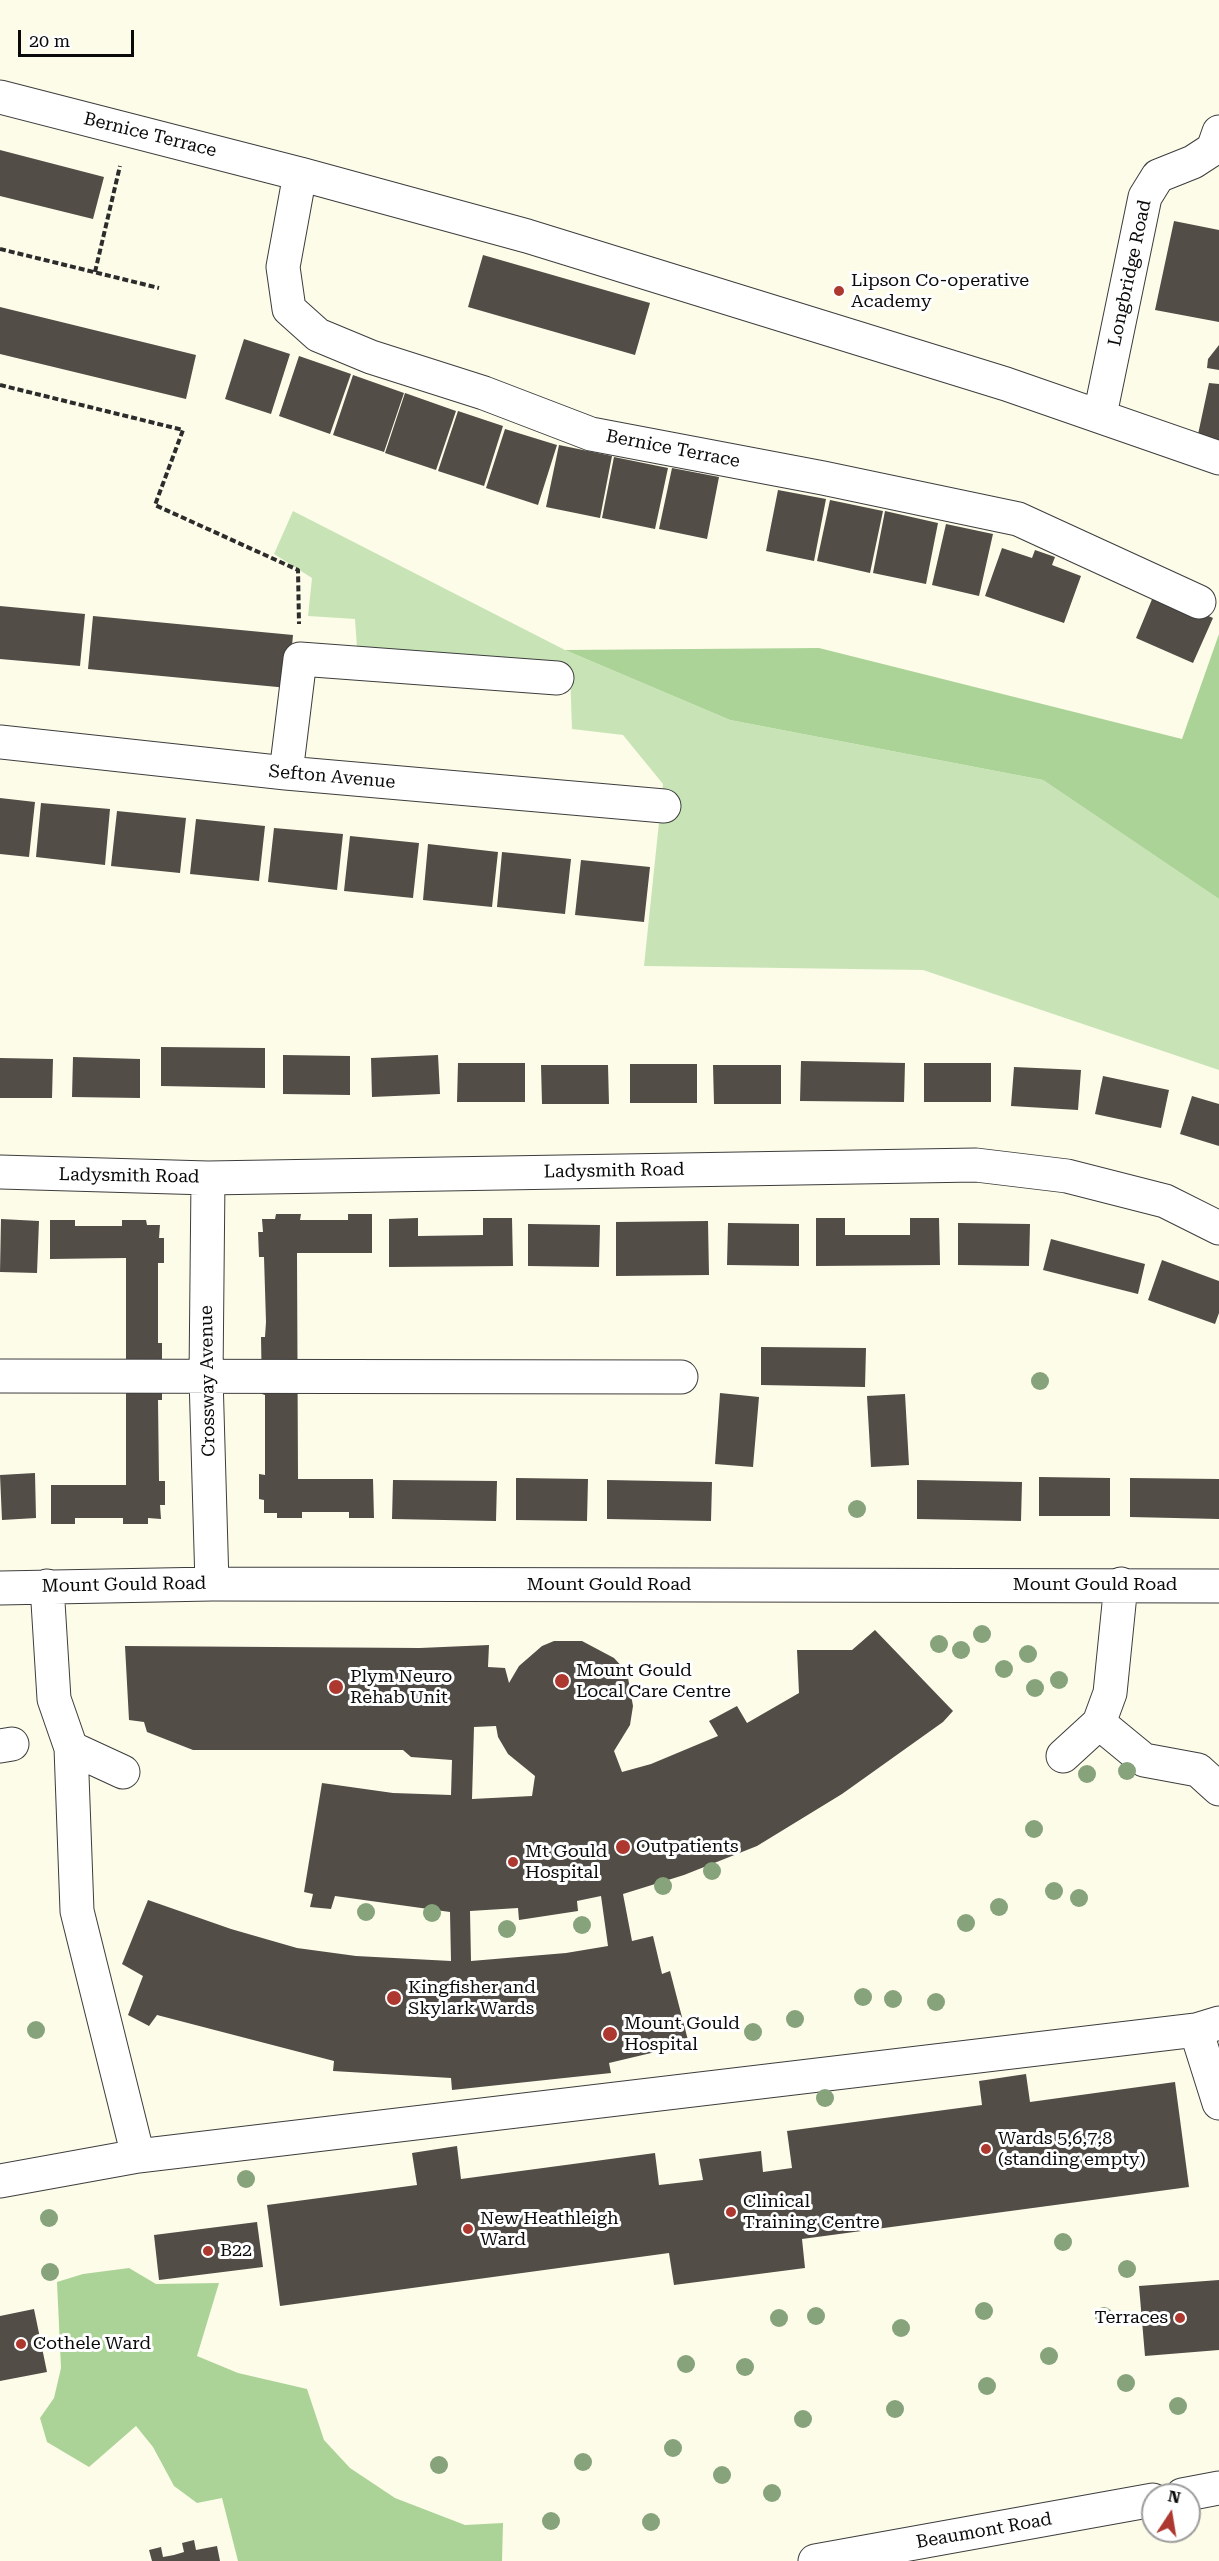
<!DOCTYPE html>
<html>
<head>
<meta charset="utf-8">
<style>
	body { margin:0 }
	#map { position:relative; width:1219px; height:2561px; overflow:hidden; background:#fdfce9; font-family:"Roboto Serif",serif }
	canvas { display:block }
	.north { position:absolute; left:1141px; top:2483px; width:60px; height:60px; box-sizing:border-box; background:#fff; border:2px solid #9d9d9d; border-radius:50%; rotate:12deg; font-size:16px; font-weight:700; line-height:24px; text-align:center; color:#0a0a0a }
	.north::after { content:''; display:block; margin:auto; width:21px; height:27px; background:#ad382f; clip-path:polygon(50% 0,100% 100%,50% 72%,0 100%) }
	.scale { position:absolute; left:18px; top:30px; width:116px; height:27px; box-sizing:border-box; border:3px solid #0a0a0a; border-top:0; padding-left:8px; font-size:18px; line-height:21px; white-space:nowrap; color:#0a0a0a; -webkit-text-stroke:4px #fff; paint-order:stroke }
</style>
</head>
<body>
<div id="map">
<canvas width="1219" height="2561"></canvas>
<div class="north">N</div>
<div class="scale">20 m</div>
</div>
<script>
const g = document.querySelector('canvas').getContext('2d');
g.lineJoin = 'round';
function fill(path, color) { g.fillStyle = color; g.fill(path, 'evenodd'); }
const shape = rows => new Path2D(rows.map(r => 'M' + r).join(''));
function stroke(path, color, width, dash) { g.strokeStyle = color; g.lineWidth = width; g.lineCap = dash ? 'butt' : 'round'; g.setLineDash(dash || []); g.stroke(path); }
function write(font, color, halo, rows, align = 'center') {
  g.font = font + ' "Roboto Serif",serif'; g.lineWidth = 6; g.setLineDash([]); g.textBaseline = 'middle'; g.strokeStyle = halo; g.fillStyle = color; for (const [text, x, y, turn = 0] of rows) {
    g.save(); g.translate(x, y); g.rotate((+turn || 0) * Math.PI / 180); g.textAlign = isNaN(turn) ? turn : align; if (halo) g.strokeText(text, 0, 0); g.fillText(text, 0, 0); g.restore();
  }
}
const green = shape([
	[293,511,565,650,730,720,1043,780,1219,899,1219,1070,923,970,644,966,663,784,623,735,572,729,570,672,357,648,355,619,308,616,312,578,274,554]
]);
const forest = shape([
	[1219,634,1219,899,1043,780,730,720,565,650,819,648,1182,739],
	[129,2268,156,2284,219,2283,197,2356,238,2373,307,2389,324,2440,350,2468,395,2498,465,2525,503,2523,502,2561,238,2561,222,2498,197,2503,174,2486,153,2447,136,2426,89,2467,47,2442,40,2418,54,2398,61,2368,57,2282,83,2274]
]);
const building = shape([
	[0,150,104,177,93,219,0,196],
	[1174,221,1219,230,1219,322,1155,310],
	[483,255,650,303,635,355,468,307],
	[0,307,196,355,186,399,0,354],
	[244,339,290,354,271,414,225,399],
	[1219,345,1219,370,1207,368,1208,359],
	[299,356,351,374,330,434,279,416],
	[353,375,404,393,384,452,333,435],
	[1209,383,1219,384,1219,444,1197,439],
	[405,393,456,411,436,470,385,453],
	[458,411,503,426,484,486,438,471],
	[505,429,557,445,538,505,486,488],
	[559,445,612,456,600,518,546,507],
	[614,457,668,468,655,529,602,518],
	[672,468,719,477,707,539,659,529],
	[778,490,826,499,814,561,766,551],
	[830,500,883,511,870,573,817,561],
	[885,511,938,523,926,584,873,573],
	[946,524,993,534,979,596,932,585],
	[1002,548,1032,558,1035,550,1055,557,1052,565,1081,576,1064,623,985,596],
	[1155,592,1213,618,1193,663,1136,638],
	[0,606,85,614,80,666,0,659],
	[93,616,293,635,288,688,88,669],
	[0,798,35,802,29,857,0,854],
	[41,803,110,809,105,865,36,857],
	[117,811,186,818,180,873,111,866],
	[196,819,265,826,259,881,190,874],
	[274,828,343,834,337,890,268,882],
	[350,836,419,843,413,898,344,891],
	[428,844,498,852,492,907,423,900],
	[502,852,571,859,565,914,497,907],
	[581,860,650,867,644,922,575,915],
	[161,1047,265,1048,265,1088,161,1086],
	[283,1055,350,1056,350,1095,283,1094],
	[438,1055,440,1094,372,1097,371,1058],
	[73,1057,140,1059,140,1098,72,1097],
	[0,1058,53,1059,52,1098,0,1098],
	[801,1061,905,1063,904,1102,800,1101],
	[458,1063,525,1063,525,1102,457,1102],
	[924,1063,991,1063,991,1102,924,1102],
	[630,1064,697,1064,697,1103,630,1103],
	[541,1065,608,1065,609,1104,542,1104],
	[713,1065,781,1065,781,1104,714,1104],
	[1014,1067,1081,1070,1078,1110,1011,1106],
	[1103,1076,1169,1090,1161,1128,1095,1114],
	[1192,1096,1219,1104,1219,1146,1180,1134],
	[276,1214,301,1214,300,1220,348,1220,348,1214,372,1214,372,1253,297,1253,298,1479,373,1479,374,1518,349,1518,349,1512,302,1512,302,1518,277,1518,277,1513,264,1513,264,1500,259,1499,259,1474,265,1475,265,1395,262,1394,261,1337,265,1337,266,1322,264,1257,259,1257,258,1232,263,1232,262,1219,275,1219],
	[418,1218,418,1236,483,1235,483,1218,512,1218,513,1266,389,1267,389,1219],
	[816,1218,845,1218,845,1235,910,1235,910,1218,939,1218,940,1265,816,1266],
	[1,1219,39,1221,37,1273,0,1272],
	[50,1220,75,1220,75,1226,122,1226,122,1220,146,1220,147,1225,160,1225,159,1238,164,1238,164,1263,158,1263,158,1343,162,1343,162,1400,158,1400,159,1481,165,1481,165,1505,160,1505,161,1519,148,1518,148,1524,123,1524,123,1518,75,1518,75,1524,51,1524,51,1485,126,1485,126,1258,50,1259],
	[708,1221,709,1275,616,1276,616,1222],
	[728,1223,799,1224,799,1266,727,1265],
	[958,1223,1030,1224,1029,1266,958,1265],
	[528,1224,600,1225,599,1267,528,1266],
	[1051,1239,1145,1264,1138,1294,1043,1270],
	[1162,1260,1219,1281,1219,1313,1215,1324,1148,1300],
	[761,1347,866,1348,865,1387,761,1385],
	[720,1393,759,1397,753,1467,715,1464],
	[905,1394,909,1465,871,1467,867,1396],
	[35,1473,36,1518,2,1520,0,1475],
	[1039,1477,1110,1478,1110,1516,1039,1516],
	[516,1478,588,1479,587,1521,516,1520],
	[1130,1478,1219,1479,1219,1519,1130,1517],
	[393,1480,497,1481,496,1521,392,1519],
	[607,1480,712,1482,711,1521,607,1519],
	[917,1480,1022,1482,1021,1521,917,1519],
	[875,1630,953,1711,943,1722,842,1794,757,1846,684,1875,623,1894,632,1941,653,1936,662,1974,670,1971,689,2044,609,2063,611,2073,452,2090,451,2078,333,2071,334,2061,157,2015,149,2026,128,2015,143,1976,122,1964,148,1900,231,1929,297,1948,356,1956,451,1961,450,1912,335,1896,331,1909,310,1907,313,1894,304,1892,322,1783,393,1793,451,1795,452,1760,411,1757,403,1750,193,1750,147,1732,144,1722,129,1720,125,1646,420,1648,489,1645,488,1667,505,1668,509,1683,519,1666,542,1646,554,1641,582,1641,614,1658,627,1672,633,1706,630,1725,614,1751,622,1772,651,1764,718,1736,709,1721,737,1706,747,1723,799,1693,797,1650,852,1650],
	[496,1726,498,1737,508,1754,535,1776,532,1796,472,1799,474,1727],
	[601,1896,608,1946,566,1953,471,1961,470,1911,518,1908,519,1920,578,1911,577,1901],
	[1026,2074,1030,2102,1175,2082,1189,2187,802,2239,805,2268,674,2285,669,2253,280,2306,267,2205,417,2185,412,2153,457,2146,461,2179,655,2153,659,2185,703,2180,699,2159,761,2151,763,2172,792,2168,787,2131,982,2105,979,2081],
	[257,2222,263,2267,159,2280,154,2235],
	[1219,2280,1219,2350,1145,2356,1139,2286],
	[34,2309,47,2372,0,2381,0,2316],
	[194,2540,196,2550,217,2546,220,2561,152,2561,149,2550,161,2547,163,2557,174,2555,184,2552,182,2543]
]);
const path = shape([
	[0,249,159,288],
	[95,272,120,166],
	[0,385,183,430,155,505,298,570,299,624]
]);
const minor = shape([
	[0,97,300,174,283,267,289,309,318,335,371,357,484,393,591,434,823,478,1018,519,1199,602],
	[300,174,527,236,1006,384,1219,458],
	[1100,415,1145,197,1158,176,1193,162,1213,149,1219,132],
	[0,742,286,773,664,806],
	[286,773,300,659,557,678],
	[0,1172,208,1178,976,1165,1067,1176,1165,1201,1219,1228],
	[208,1178,206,1377,212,1584],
	[0,1376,681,1377],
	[1121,1584,1110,1693,1099,1723,1144,1760,1198,1770,1219,1789],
	[47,1586,54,1699,71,1748,123,1772],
	[0,1588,212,1584,1219,1586],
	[0,1746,12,1744],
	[71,1748,77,1911,138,2156],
	[1063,1756,1099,1723],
	[1196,2030,1219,2103],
	[0,2181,138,2156,1196,2030,1219,2023],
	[1182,2495,1219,2488],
	[815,2561,1153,2500]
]);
const trees = [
	[1040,1381],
	[857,1509],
	[982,1634],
	[939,1644],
	[961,1650],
	[1028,1654],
	[1004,1669],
	[1059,1680],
	[1035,1688],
	[1127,1771],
	[1087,1774],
	[1034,1829],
	[712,1871],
	[663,1886],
	[1054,1891],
	[1079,1898],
	[999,1907],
	[366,1912],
	[432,1913],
	[966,1923],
	[582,1925],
	[507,1929],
	[863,1997],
	[893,1999],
	[936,2002],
	[795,2019],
	[36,2030],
	[753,2032],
	[825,2098],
	[246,2179],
	[49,2218],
	[1063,2242],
	[1127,2269],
	[50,2272],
	[984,2311],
	[816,2316],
	[1104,2316],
	[779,2318],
	[901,2328],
	[1049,2356],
	[686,2364],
	[745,2367],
	[1126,2383],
	[987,2386],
	[1178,2406],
	[895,2409],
	[803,2419],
	[673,2448],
	[583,2462],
	[439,2465],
	[722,2475],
	[772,2493],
	[551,2521],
	[651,2522]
];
const markers = [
	[839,291,6,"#ad382f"],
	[562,1681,8,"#ad382f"],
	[336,1687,8,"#ad382f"],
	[623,1847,8,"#ad382f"],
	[513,1862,6,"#ad382f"],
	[394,1998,8,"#ad382f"],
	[610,2034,8,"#ad382f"],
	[986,2149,6,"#ad382f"],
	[731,2212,6,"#ad382f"],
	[468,2229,6,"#ad382f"],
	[208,2251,6,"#ad382f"],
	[1180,2318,6,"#ad382f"],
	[21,2344,6,"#ad382f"]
];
const streetNames = [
	["Bernice Terrace",150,135,14],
	["Longbridge Road",1130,273,-78],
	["Bernice Terrace",673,449,11],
	["Sefton Avenue",332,777,5],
	["Ladysmith Road",614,1171,-1],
	["Ladysmith Road",129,1176,1],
	["Crossway Avenue",208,1381,-91],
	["Mount Gould Road",124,1585,-1],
	["Mount Gould Road",609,1585],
	["Mount Gould Road",1095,1585],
	["Beaumont Road",984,2531,-10]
];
const poiNames = [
	["Lipson Co-operative",851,281],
	["Academy",851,302],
	["Mount Gould",576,1671],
	["Local Care Centre",576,1692],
	["Plym Neuro",350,1677],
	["Rehab Unit",350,1698],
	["Outpatients",636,1847],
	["Mt Gould",525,1852],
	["Hospital",525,1873],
	["Kingfisher and",408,1988],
	["Skylark Wards",408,2009],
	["Mount Gould",624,2024],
	["Hospital",624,2045],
	["Wards 5,6,7,8",998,2139],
	["(standing empty)",998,2160],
	["Clinical",743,2202],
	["Training Centre",743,2223],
	["New Heathleigh",480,2219],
	["Ward",480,2240],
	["B22",220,2251],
	["Terraces",1168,2318,"right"],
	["Cothele Ward",33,2344]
];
fill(green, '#c8e4b6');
fill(forest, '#abd397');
fill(building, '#524d47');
stroke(minor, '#3d3d3d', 35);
stroke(path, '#2c2c2c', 4, [6, 3]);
stroke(minor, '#fff', 33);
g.fillStyle = '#87a37b';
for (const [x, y] of trees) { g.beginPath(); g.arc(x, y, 9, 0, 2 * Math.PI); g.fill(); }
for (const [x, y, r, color] of markers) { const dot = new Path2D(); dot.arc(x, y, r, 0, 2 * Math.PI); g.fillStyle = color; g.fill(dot); stroke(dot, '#fff', 2); }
write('18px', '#0a0a0a', '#fff', streetNames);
write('18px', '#0a0a0a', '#fff', poiNames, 'left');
</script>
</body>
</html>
